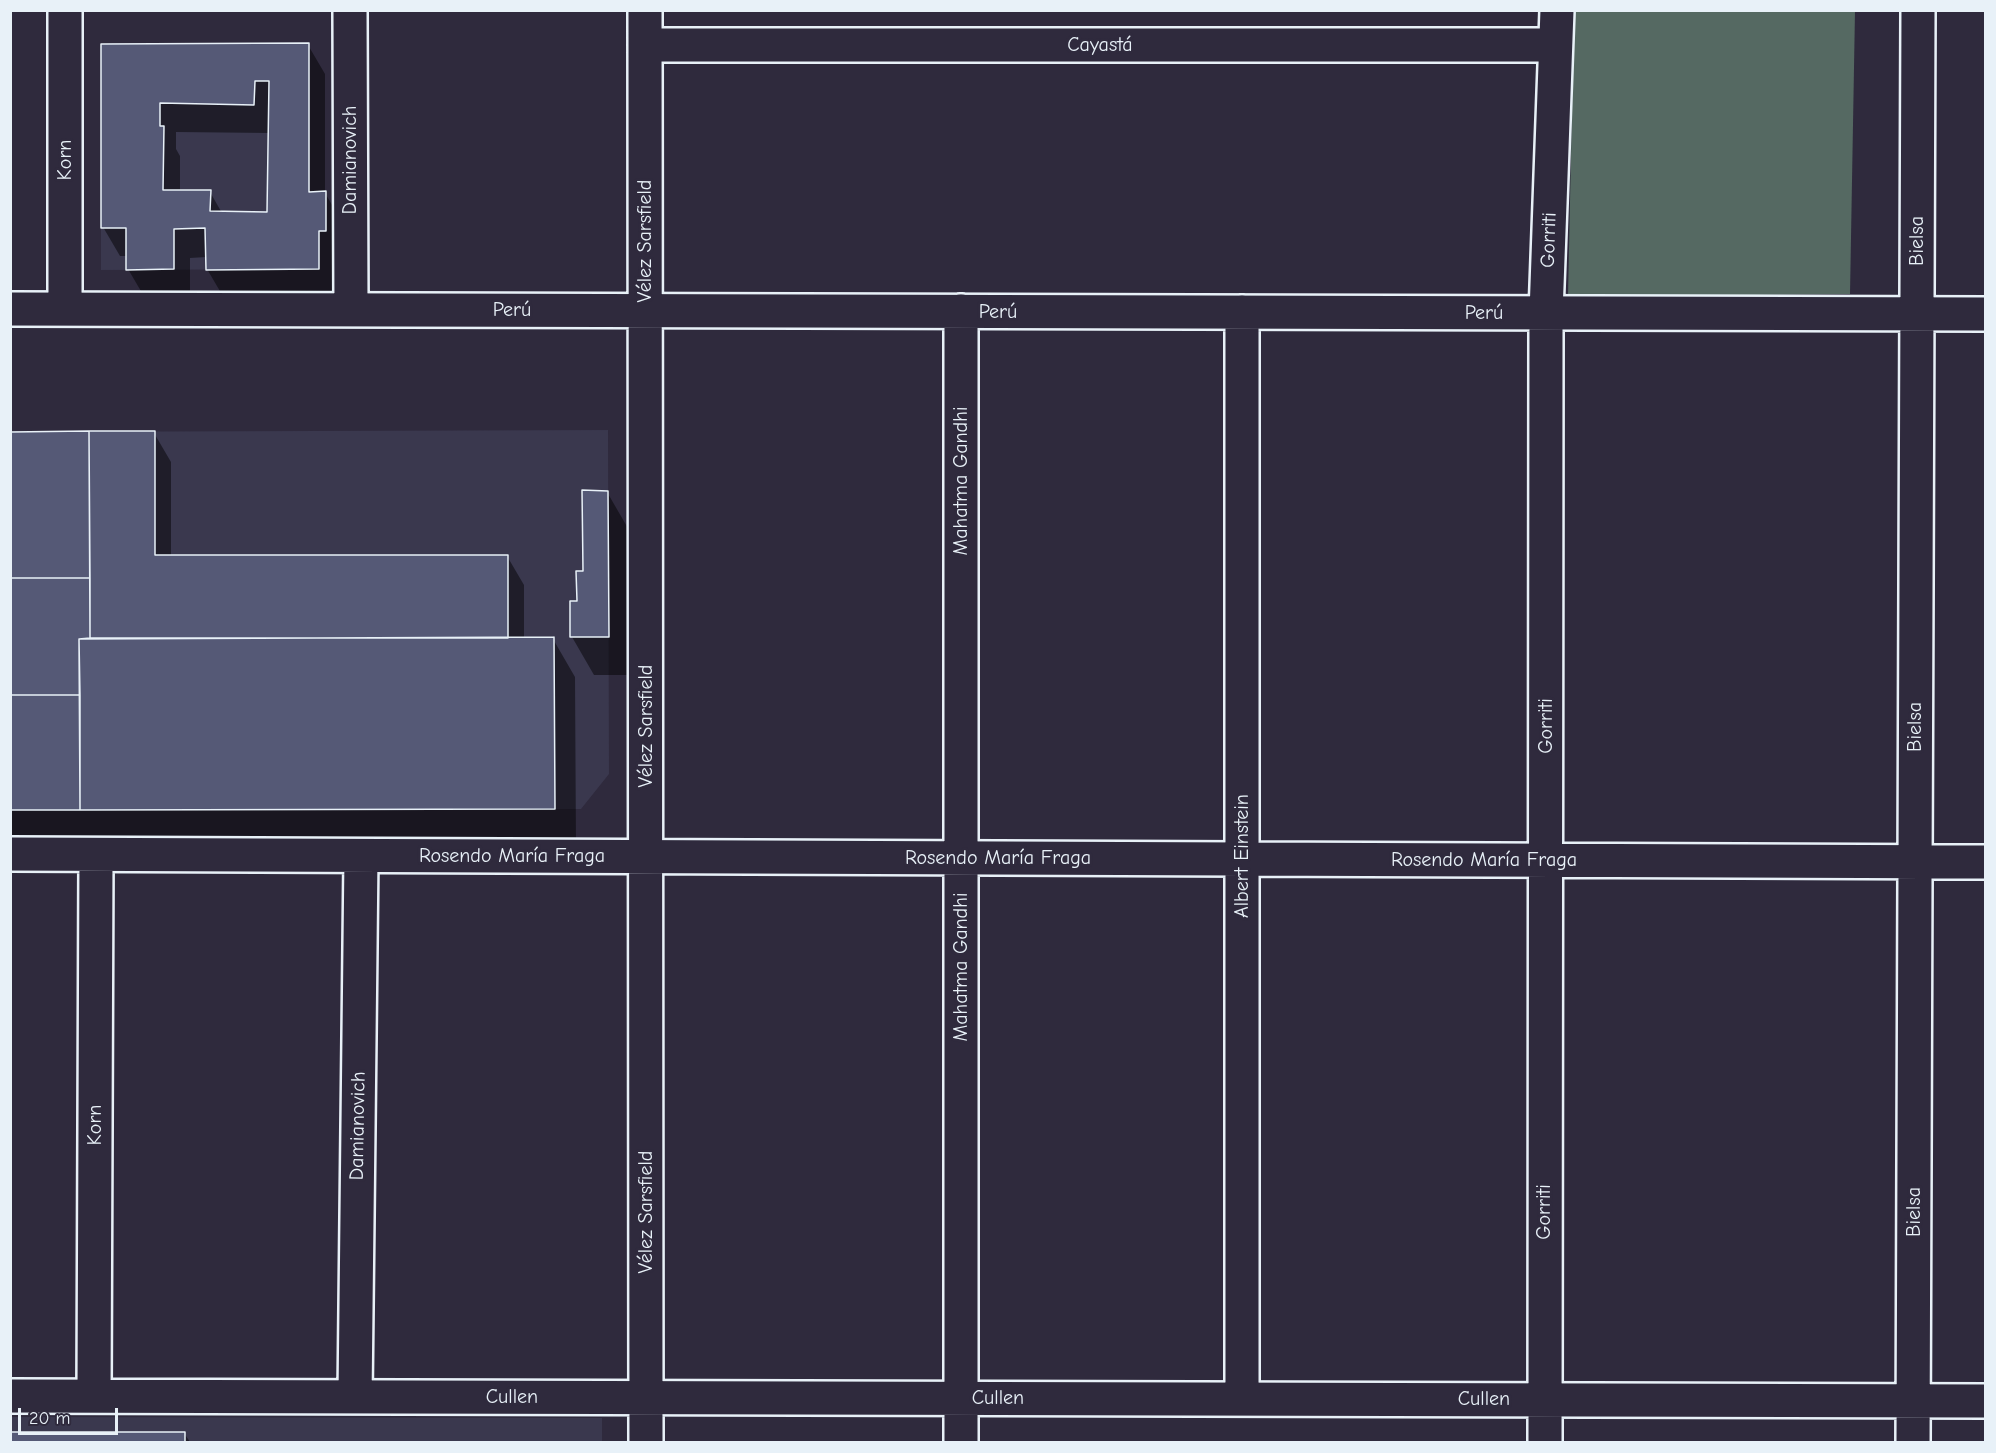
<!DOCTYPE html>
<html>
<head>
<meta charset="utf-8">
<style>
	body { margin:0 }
	#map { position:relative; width:1996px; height:1453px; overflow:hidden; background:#2f2a3d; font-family:"Comic Neue",sans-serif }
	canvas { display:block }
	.frame { position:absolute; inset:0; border:12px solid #e8f1f8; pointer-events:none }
	.scale { position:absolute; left:18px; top:1408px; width:100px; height:27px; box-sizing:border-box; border:3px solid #e8f1f8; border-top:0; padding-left:8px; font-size:18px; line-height:21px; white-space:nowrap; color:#e8f1f8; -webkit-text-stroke:4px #2f2a3d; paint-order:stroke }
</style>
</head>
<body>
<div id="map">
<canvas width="1996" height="1453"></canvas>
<div class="frame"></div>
<div class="scale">20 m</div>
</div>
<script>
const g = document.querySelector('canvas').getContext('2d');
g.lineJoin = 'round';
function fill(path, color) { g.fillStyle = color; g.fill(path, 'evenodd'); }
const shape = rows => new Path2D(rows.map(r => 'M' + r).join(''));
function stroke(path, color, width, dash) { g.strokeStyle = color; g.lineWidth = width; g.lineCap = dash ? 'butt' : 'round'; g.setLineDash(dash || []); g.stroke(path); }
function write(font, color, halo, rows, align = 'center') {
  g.font = font + ' "Comic Neue",sans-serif'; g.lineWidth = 6; g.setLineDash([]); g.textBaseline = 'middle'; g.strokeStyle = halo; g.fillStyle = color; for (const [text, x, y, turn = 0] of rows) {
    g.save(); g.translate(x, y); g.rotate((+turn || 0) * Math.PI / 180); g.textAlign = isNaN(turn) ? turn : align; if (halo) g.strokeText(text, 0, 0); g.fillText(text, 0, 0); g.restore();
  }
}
const built = shape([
	[309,43,309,191,326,191,326,231,319,231,319,269,101,270,101,44],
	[608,430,609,774,581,809,11,810,10,432],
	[11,1417,602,1418,602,1442,11,1442]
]);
const green = shape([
	[1574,11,1855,11,1850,294,1568,297]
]);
const shadow = shape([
	[102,45,308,45,325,74,325,193,342,222,335,298,224,298,207,269,207,257,190,258,190,298,145,298,128,269,128,256,120,256,103,227],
	[176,132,269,133,268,214,222,213,210,192,180,192,180,156,176,149],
	[10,433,154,433,171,462,171,557,507,556,524,585,524,639,553,639,575,677,576,847,10,839],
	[607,492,629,530,630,675,594,675,572,637,584,572],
	[10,1433,184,1433,190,1442,10,1442]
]);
const building = shape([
	[309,43,309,192,326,191,326,231,319,231,319,269,206,270,205,228,174,229,174,269,126,270,126,228,101,228,101,44,309,43],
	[255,81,269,81,267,212,210,211,211,190,163,190,164,126,160,126,160,103,254,105,255,81],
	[89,431,155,431,155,555,508,555,508,638,90,638,89,431],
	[89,431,90,578,10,578,10,432,89,431],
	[582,490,608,491,609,637,570,637,570,601,577,601,576,571,583,571,582,490],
	[10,578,90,578,90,638,79,639,80,695,10,695,10,578],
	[554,637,555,809,80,810,79,639,554,637],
	[10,695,80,695,80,810,10,810,10,695],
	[10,1432,185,1432,185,1442,10,1442,10,1432]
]);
const street = shape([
	[65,10,65,309],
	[350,10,351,310],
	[645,10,646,1442],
	[645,45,1555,45],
	[10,309,1986,314],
	[961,311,961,1442],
	[1242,312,1242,1399],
	[10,854,1986,862],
	[10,1396,1986,1401],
	[94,1396,96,855],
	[355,1397,361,856],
	[1545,1442,1546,313,1557,10],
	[1913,1442,1918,10]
]);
const streetNames = [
	["Cayastá",1100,45],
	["Korn",65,160,-90],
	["Damianovich",350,160,-90],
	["Gorriti",1549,240,-88],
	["Vélez Sarsfield",645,241,-90],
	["Bielsa",1917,241,-90],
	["Perú",512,310],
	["Perú",998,312],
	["Perú",1484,313],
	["Mahatma Gandhi",961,481,-90],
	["Vélez Sarsfield",646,726,-90],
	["Gorriti",1546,726,-90],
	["Bielsa",1915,727,-90],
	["Rosendo María Fraga",512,856],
	["Albert Einstein",1242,856,-90],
	["Rosendo María Fraga",998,858],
	["Rosendo María Fraga",1484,860],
	["Mahatma Gandhi",961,967,-90],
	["Korn",95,1125,-90],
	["Damianovich",358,1126,-89],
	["Vélez Sarsfield",646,1212,-90],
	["Gorriti",1544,1212,-90],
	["Bielsa",1914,1212,-90],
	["Cullen",512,1397],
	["Cullen",998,1398],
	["Cullen",1484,1399]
];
fill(built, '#3a384e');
fill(green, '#556962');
fill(shadow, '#0007');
fill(building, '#555976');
stroke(building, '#e8f1f8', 1.5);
stroke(street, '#e8f1f8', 38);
stroke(street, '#2f2a3d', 33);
write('20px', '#e8f1f8', '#2f2a3d', streetNames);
</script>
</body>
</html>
